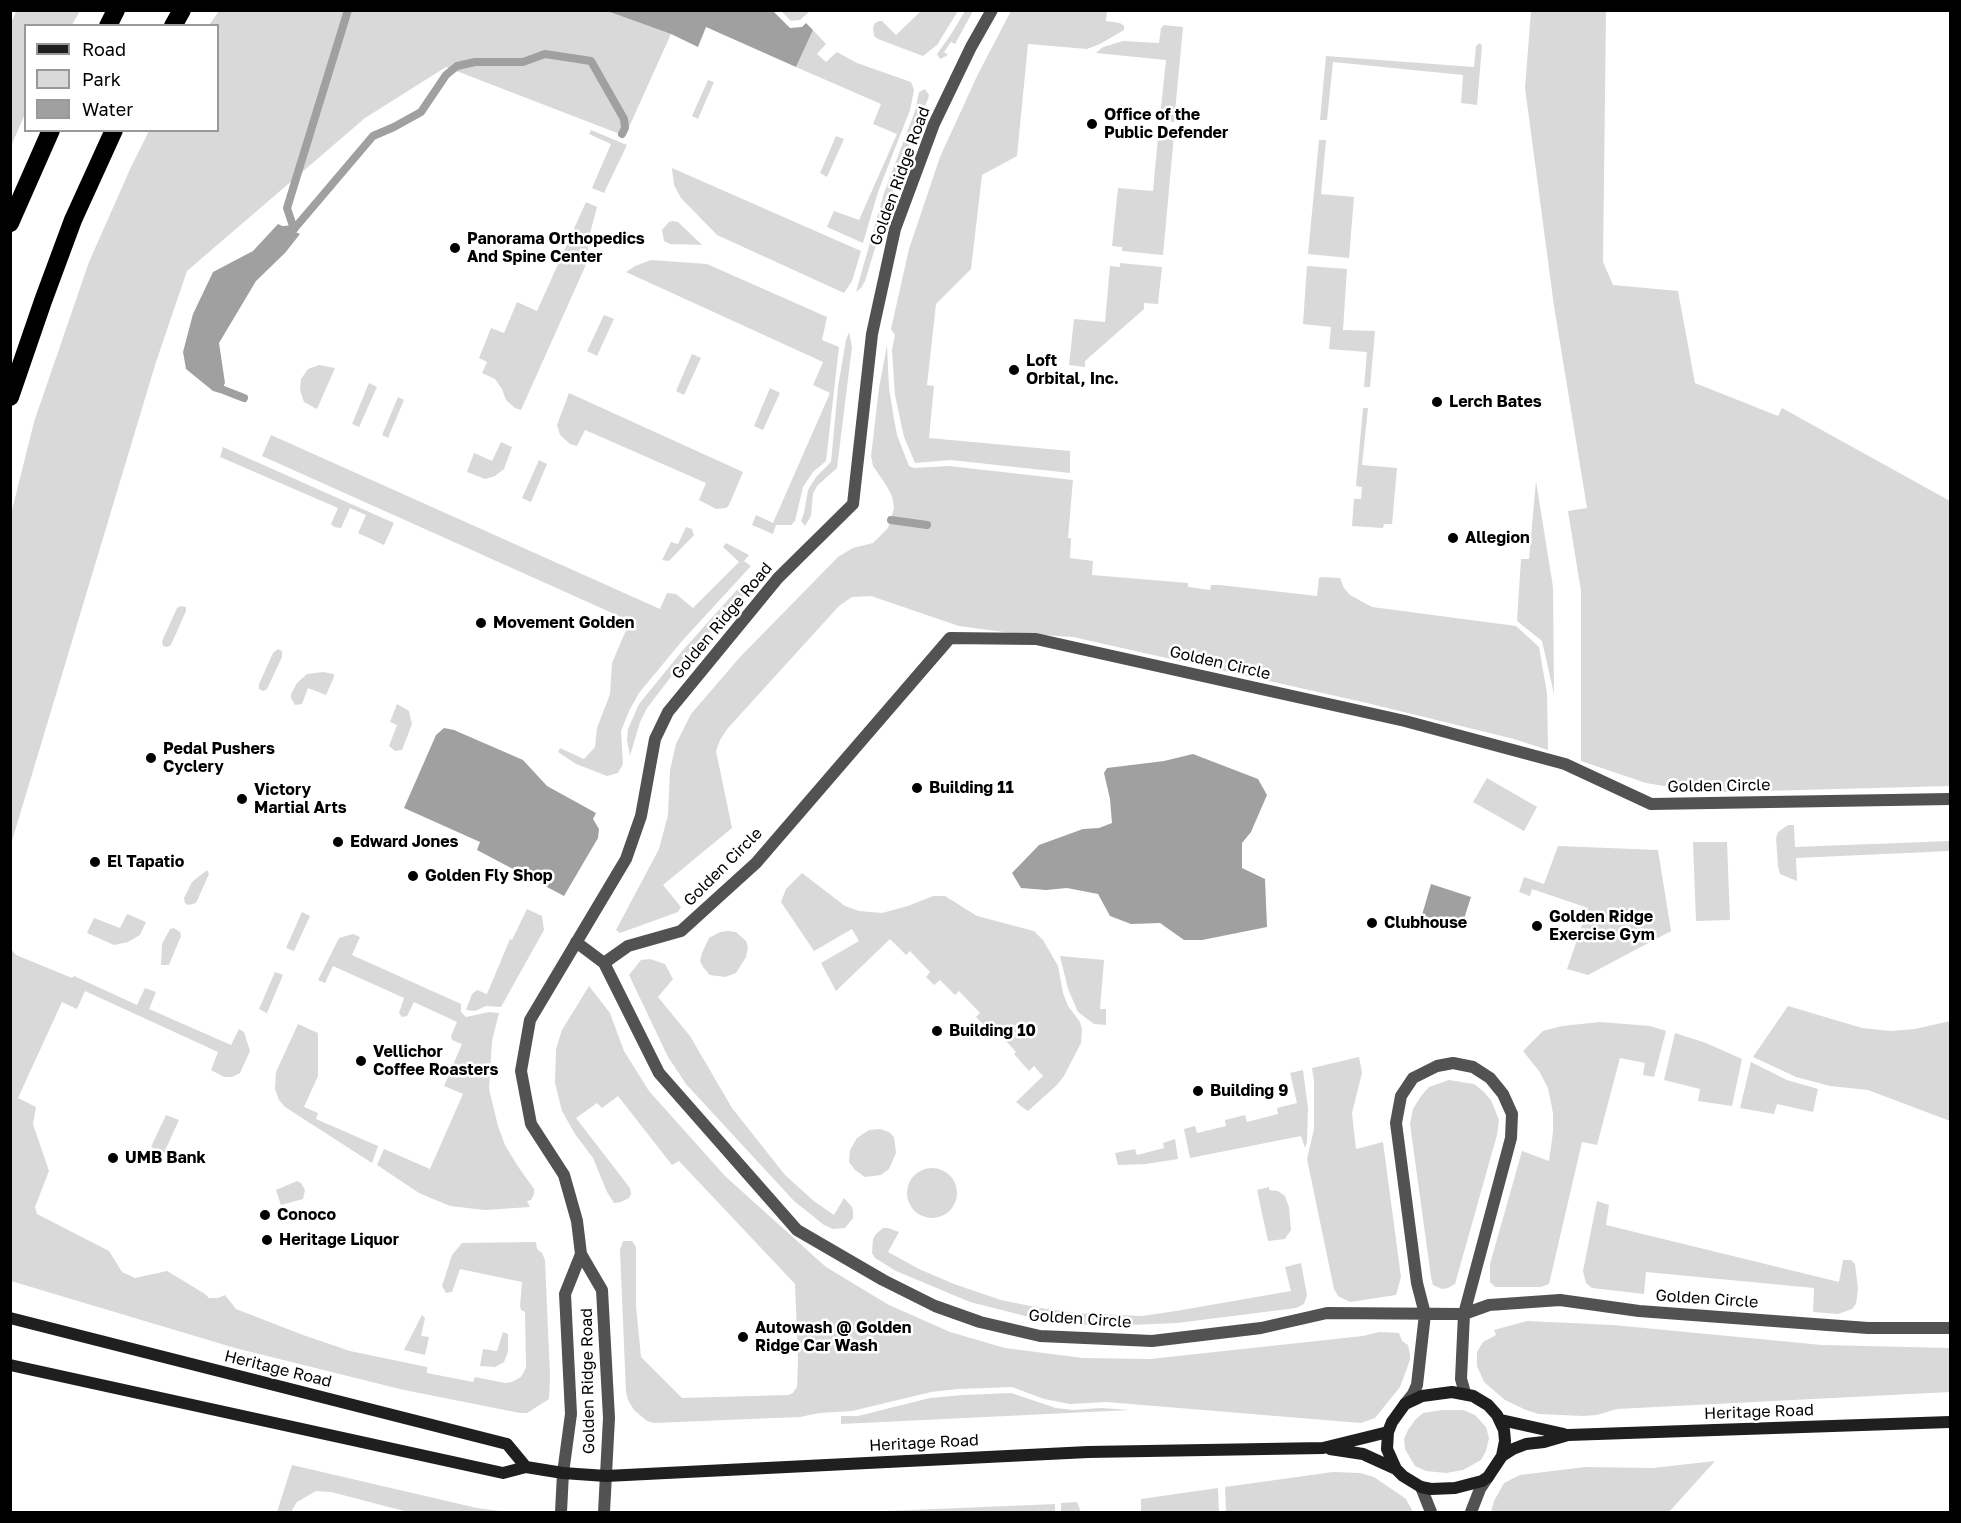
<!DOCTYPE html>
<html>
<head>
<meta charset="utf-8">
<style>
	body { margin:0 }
	#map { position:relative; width:1961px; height:1523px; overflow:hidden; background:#fff; font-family:"Golos Text",sans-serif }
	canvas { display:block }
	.frame { position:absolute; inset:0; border:12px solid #000; pointer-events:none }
	.legend { position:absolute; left:24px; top:24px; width:195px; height:108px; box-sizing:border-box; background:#fff; border:2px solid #999; margin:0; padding:8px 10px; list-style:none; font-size:18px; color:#000 }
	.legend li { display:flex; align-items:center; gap:12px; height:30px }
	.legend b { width:30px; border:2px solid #999 }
</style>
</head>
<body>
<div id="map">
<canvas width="1961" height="1523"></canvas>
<div class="frame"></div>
<ul class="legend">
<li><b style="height:8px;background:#1f1f1f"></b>Road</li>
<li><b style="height:16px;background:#d9d9d9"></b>Park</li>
<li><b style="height:16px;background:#a0a0a0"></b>Water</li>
</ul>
</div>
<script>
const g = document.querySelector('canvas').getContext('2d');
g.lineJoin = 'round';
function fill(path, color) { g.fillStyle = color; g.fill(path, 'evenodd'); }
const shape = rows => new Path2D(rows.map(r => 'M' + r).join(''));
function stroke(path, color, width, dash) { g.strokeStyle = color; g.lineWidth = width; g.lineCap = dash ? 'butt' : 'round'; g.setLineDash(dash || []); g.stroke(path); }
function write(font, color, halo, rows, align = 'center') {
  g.font = font + ' "Golos Text",sans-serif'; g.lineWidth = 5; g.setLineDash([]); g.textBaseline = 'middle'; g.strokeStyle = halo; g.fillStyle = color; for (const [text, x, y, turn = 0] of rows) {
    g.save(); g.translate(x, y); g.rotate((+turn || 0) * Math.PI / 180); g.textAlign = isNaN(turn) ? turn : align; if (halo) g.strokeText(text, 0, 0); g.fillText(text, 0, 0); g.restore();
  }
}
const green = shape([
	[17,10,80,11,72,25,26,26,25,114,11,146,11,23],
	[219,11,607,11,671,34,625,136,446,67,365,118,187,271,156,362,11,844,11,514,34,422,89,262,131,167,149,131,218,130,218,26,209,25],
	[781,11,810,11,800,20,791,21],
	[921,11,958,11,937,45,923,56,878,39,874,36,873,28,875,23,879,21,882,21,896,35],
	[965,11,973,11,955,44,951,42,944,52,948,55,940,59,937,54,950,36],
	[1011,11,1107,11,1106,21,1120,23,1124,26,1124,30,1100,44,1087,49,1028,44,1017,156,982,175,971,269,936,304,927,385,934,386,929,438,1070,451,1070,473,951,460,915,463,904,437,895,395,892,350,895,335,891,329,909,249,940,157,978,74],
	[1531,11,1606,11,1603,262,1613,285,1678,291,1695,383,1778,416,1782,408,1950,501,1950,786,1724,792,1676,788,1646,783,1581,761,1581,591,1568,511,1587,508,1554,306,1525,88],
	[1164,25,1183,27,1174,122,1168,122,1168,118,1160,117,1166,60,1096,53,1103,47,1123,41,1159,43,1161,28],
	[813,30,826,44,817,54,826,62,837,52,857,63,911,82,914,90,910,110,878,192,863,243,827,227,834,211,859,220,897,134,873,124,881,104,796,67],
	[1480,43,1482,46,1477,105,1461,103,1463,75,1333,62,1327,120,1320,120,1326,56,1474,67,1476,46],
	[708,80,714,82,698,119,692,116],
	[925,89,929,95,928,99,899,170,865,281,861,288,856,292,884,193,915,111,919,92],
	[591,130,627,145,604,193,592,188,611,144,589,134],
	[1166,134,1174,135,1163,255,1122,251,1122,247,1112,246,1118,188,1153,191,1158,137,1165,138],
	[836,136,844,139,827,177,820,173],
	[1319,140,1326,140,1321,194,1354,197,1349,258,1308,254],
	[672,168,861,251,852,281,844,293,717,235,681,198,674,185],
	[586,202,597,207,588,241,588,260,521,410,515,408,506,400,502,389,495,379,482,373,487,362,479,358,491,328,504,333,517,302,537,311],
	[673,221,678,222,702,245,670,244,664,241,662,230,669,222],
	[651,260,707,264,827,317,822,340,839,347,826,461,813,472,803,487,795,521,791,525,776,525,773,534,752,525,756,515,773,523,830,393,813,385,823,362,626,272,635,266],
	[1120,263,1162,267,1158,304,1144,303,1144,309,1085,361,1085,367,1069,365,1074,319,1105,322,1110,266,1120,267],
	[1307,266,1347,269,1343,330,1375,331,1370,387,1364,387,1367,352,1329,349,1331,327,1303,324],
	[604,315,614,319,597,356,587,351],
	[849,332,852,347,837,468,817,486,813,494,811,516,805,526,801,521,804,513,808,490,816,477,831,462,838,387,846,340],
	[887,345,889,388,894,419,897,435,909,466,914,468,949,466,1073,480,1068,538,1071,538,1070,558,1093,561,1092,575,1188,583,1188,587,1210,590,1211,585,1220,585,1317,596,1319,578,1321,577,1340,578,1344,588,1350,595,1372,607,1516,626,1539,647,1547,693,1548,750,1514,739,1367,703,1073,637,1011,633,959,626,871,596,852,597,839,606,728,728,720,740,716,751,732,828,663,885,681,907,678,912,620,933,616,930,659,849,668,815,670,770,676,744,691,714,740,657,838,557,853,548,873,543,888,528,894,508,892,496,886,485,873,466,871,456,879,388],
	[692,354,701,358,684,395,676,391],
	[319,365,335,368,317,409,304,402,300,390,301,379,308,369],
	[369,383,377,387,359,427,352,424],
	[770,388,780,393,763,430,754,426],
	[569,393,743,472,729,505,726,508,716,509,699,500,706,483,585,430,577,446,570,444,560,435,557,425],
	[398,397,404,400,388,438,382,435],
	[1363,408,1368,408,1362,465,1397,468,1392,524,1384,524,1383,528,1352,526,1354,499,1361,499,1362,487,1356,486],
	[271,435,660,609,667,593,676,594,693,608,739,562,723,547,726,543,749,555,744,561,751,566,682,641,639,693,629,711,621,731,623,764,618,773,607,776,576,764,558,752,560,748,584,759,595,747,597,728,610,694,612,663,630,621,262,456],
	[501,442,512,447,504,469,495,476,485,479,467,472,474,453,492,461],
	[223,447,394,523,384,545,358,533,366,515,350,508,341,528,334,527,331,524,338,508,220,457],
	[539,460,547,464,531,502,522,498],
	[1536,481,1553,587,1554,694,1542,641,1517,621,1521,559,1529,559],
	[686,527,692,529,694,535,669,561,662,560,671,542,678,544],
	[744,582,751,587,677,669,647,708,640,722,630,756,627,740,628,729,639,704,683,650],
	[181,606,186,607,186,611,171,645,167,647,163,646,162,641,177,608],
	[278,649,282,651,282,657,267,689,263,691,259,689,259,684,273,653],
	[323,672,334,674,334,677,326,695,308,688,302,704,295,705,291,698,291,694,297,683,307,674],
	[397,704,409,711,412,724,402,750,395,751,389,746,397,725,390,722],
	[1487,778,1537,807,1524,831,1473,802],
	[1788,825,1794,825,1795,847,1950,841,1950,851,1796,858,1797,881,1780,874,1778,866,1776,838,1778,832],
	[1693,842,1727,842,1730,920,1696,921],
	[1558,846,1658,850,1671,931,1588,975,1567,969,1588,908,1532,889,1530,896,1519,892,1524,877,1544,884],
	[207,870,209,874,196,903,188,905,185,903,184,898,192,882],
	[802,873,845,906,859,911,882,913,908,906,933,896,945,896,977,916,1034,931,1043,940,1058,966,1063,993,1068,1006,1080,1022,1082,1029,1081,1043,1064,1076,1056,1086,1028,1111,1022,1107,1016,1102,1043,1076,1034,1066,1029,1071,1014,1054,1016,1052,995,1029,990,1031,976,1017,980,1013,959,991,955,995,940,980,934,985,926,977,930,972,910,951,906,955,890,939,836,991,821,963,859,941,852,929,814,951,781,902,786,889],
	[527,909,542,916,544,930,501,1007,486,1006,475,1011,466,1010,472,994,477,990,487,994,510,939,512,940],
	[302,912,310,916,294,951,286,948],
	[127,914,146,922,140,935,128,942,114,945,87,933,94,918,120,928],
	[174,928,180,932,181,936,169,965,161,965,162,944,170,929],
	[728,931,736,932,746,941,748,947,746,957,736,973,725,977,710,975,703,967,700,961,702,953,709,938,720,932],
	[353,934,360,937,352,955,461,1004,461,1012,466,1017,489,1012,499,1013,492,1041,489,1089,498,1126,505,1145,517,1165,534,1189,534,1194,531,1200,527,1201,530,1207,485,1210,450,1206,419,1193,377,1165,384,1149,430,1169,463,1094,444,1086,462,1044,452,1040,451,1036,457,1022,414,1002,407,1016,402,1017,399,1013,404,998,333,966,325,983,318,980,339,938],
	[11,949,16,955,72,978,74,976,137,1005,145,988,156,992,149,1009,231,1045,239,1029,244,1032,250,1051,240,1073,232,1077,224,1077,211,1070,218,1052,85,991,77,1009,62,1002,18,1098,36,1107,33,1124,49,1171,35,1207,37,1214,109,1251,122,1272,135,1278,167,1271,205,1294,209,1298,218,1298,225,1295,236,1309,303,1335,350,1351,427,1367,427,1373,473,1382,475,1377,505,1383,512,1382,521,1377,526,1368,525,1312,521,1310,520,1306,522,1282,460,1269,452,1292,446,1293,442,1286,452,1255,462,1243,536,1242,537,1249,542,1253,545,1260,550,1376,549,1399,527,1413,520,1413,404,1390,235,1348,11,1281],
	[1060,956,1104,960,1100,1009,1106,1009,1106,1025,1094,1024,1078,1012,1068,989],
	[650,959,665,964,673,979,658,997,690,1036,732,1108,785,1175,815,1202,834,1215,844,1198,852,1207,853,1211,853,1218,845,1228,833,1229,824,1225,794,1201,686,1084,668,1057,629,975,641,960],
	[275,972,283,975,267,1013,259,1009],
	[589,986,610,1013,624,1051,649,1091,725,1176,826,1267,889,1305,950,1332,1005,1348,1083,1358,1150,1359,1363,1336,1379,1332,1399,1333,1402,1341,1408,1345,1410,1354,1410,1360,1400,1387,1375,1418,1361,1423,1106,1402,1070,1404,1044,1399,1012,1387,958,1389,931,1392,852,1411,820,1413,800,1417,654,1423,647,1421,634,1410,628,1400,626,1392,620,1250,623,1241,632,1241,636,1247,636,1306,641,1357,682,1398,788,1395,793,1393,797,1387,798,1360,795,1284,679,1161,672,1165,618,1096,602,1108,597,1103,576,1118,630,1188,631,1194,629,1198,621,1202,614,1203,607,1192,593,1158,575,1134,562,1111,555,1083,556,1049,562,1030],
	[1788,1006,1862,1028,1891,1031,1915,1029,1950,1021,1950,1121,1868,1090,1830,1086,1796,1077,1753,1057],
	[1600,1022,1650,1026,1666,1031,1654,1077,1643,1075,1645,1063,1620,1058,1597,1145,1582,1142,1549,1284,1541,1287,1495,1287,1490,1282,1490,1264,1522,1151,1549,1161,1553,1132,1553,1113,1548,1088,1539,1071,1523,1051,1543,1031,1562,1026],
	[298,1024,318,1033,318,1076,304,1107,318,1113,316,1119,378,1146,372,1163,285,1107,279,1100,275,1089,276,1072],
	[1675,1033,1706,1043,1742,1059,1732,1106,1698,1101,1700,1089,1664,1080],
	[1359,1057,1362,1073,1352,1113,1356,1149,1383,1142,1401,1277,1396,1295,1350,1302,1338,1296,1334,1289,1307,1159,1314,1129,1314,1081,1312,1068],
	[1751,1062,1787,1080,1818,1089,1813,1112,1777,1104,1774,1114,1740,1108],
	[1303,1070,1308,1108,1307,1142,1305,1148,1301,1136,1190,1158,1184,1129,1195,1126,1197,1133,1226,1126,1225,1120,1245,1115,1247,1122,1278,1114,1277,1108,1297,1103,1290,1073],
	[1449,1080,1474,1084,1483,1091,1491,1100,1499,1120,1497,1135,1455,1284,1448,1288,1442,1289,1433,1285,1431,1277,1410,1124,1413,1109,1421,1096,1429,1087],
	[166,1115,179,1120,164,1153,151,1147],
	[880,1129,889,1132,894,1137,896,1153,889,1169,881,1175,865,1177,855,1170,849,1162,850,1150,857,1138,869,1130],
	[1175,1139,1178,1159,1146,1164,1118,1165,1115,1153,1135,1149,1137,1155,1164,1148,1163,1143],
	'907 1193a25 25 0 1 1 50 0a25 25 0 1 1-50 0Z',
	[297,1181,301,1183,305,1190,303,1199,281,1205,276,1190],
	[1269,1187,1269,1190,1278,1191,1285,1196,1289,1207,1291,1230,1285,1239,1268,1241,1257,1190],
	[1597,1201,1609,1205,1606,1225,1839,1282,1843,1260,1851,1260,1855,1264,1858,1289,1856,1304,1852,1309,1838,1314,1813,1312,1814,1288,1646,1272,1644,1294,1592,1288,1586,1283,1583,1271],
	[883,1228,888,1228,899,1232,888,1252,919,1269,954,1284,1001,1300,1040,1308,1076,1313,1142,1316,1176,1311,1291,1291,1285,1267,1301,1263,1307,1295,1304,1304,1296,1308,1177,1323,1105,1326,1049,1322,970,1302,896,1271,875,1258,872,1253,873,1239,876,1234],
	[422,1315,425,1318,421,1336,429,1337,425,1355,404,1350],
	[1527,1321,1613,1325,1822,1345,1950,1348,1950,1392,1617,1409,1597,1415,1583,1416,1539,1414,1526,1410,1505,1400,1484,1382,1477,1366,1477,1352,1483,1342,1496,1335,1494,1330],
	[503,1332,508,1334,508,1352,504,1362,495,1367,480,1366,483,1349,497,1351],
	[1011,1393,1056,1408,1073,1410,1101,1408,1130,1410,841,1424,841,1416,858,1416,930,1398,963,1395],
	[1442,1410,1463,1410,1475,1415,1486,1427,1489,1438,1486,1451,1481,1460,1463,1470,1446,1473,1426,1471,1415,1466,1405,1449,1404,1439,1408,1430,1415,1420,1423,1413],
	[1715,1461,1669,1512,1491,1512,1494,1501,1504,1483,1520,1475,1585,1467,1653,1468],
	[292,1465,477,1508,508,1512,408,1512,331,1492,316,1491,297,1502,291,1512,277,1512],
	[1333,1472,1360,1473,1374,1477,1406,1499,1413,1512,1226,1512,1225,1487],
	[1218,1488,1219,1512,1141,1512,1141,1499],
	[1077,1502,1081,1512,1061,1512,1061,1503],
	[1055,1504,1055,1512,858,1512,911,1510]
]);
const water = shape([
	[607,11,773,11,790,28,802,27,806,23,813,30,796,67,706,27,698,47,671,34],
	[278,224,300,234,285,253,256,281,219,343,225,383,220,393,213,391,186,369,183,352,193,314,213,272,253,251],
	[444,728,454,730,523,760,547,786,596,813,593,819,599,829,598,838,564,896,477,850,480,842,404,808,436,735],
	[1193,754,1258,779,1267,795,1251,832,1242,843,1242,868,1265,879,1267,927,1202,940,1184,940,1160,923,1131,924,1110,916,1098,894,1067,888,1046,890,1021,888,1012,873,1039,845,1083,829,1099,828,1112,823,1110,799,1104,773,1107,768,1164,761],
	[1431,884,1471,897,1461,928,1422,915]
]);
const stream = shape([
	[294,229,287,208,348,10],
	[284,230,294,229,373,136,394,127,421,112,446,75,457,66,475,62,523,62,545,54,591,61,624,119,625,128,622,134],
	[215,385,221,389,244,398],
	[891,520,927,525]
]);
const street = shape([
	[576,942,604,963,659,1073,797,1230,883,1280,935,1306,980,1322,1040,1336,1152,1341,1261,1328,1327,1313,1464,1314,1489,1305,1560,1300,1639,1311,1868,1328,1950,1328],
	[604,963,628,946,681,931,756,863,950,638,1036,639,1405,721,1565,764,1651,804,1950,799],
	[1405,1404,1413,1394,1417,1385,1425,1314,1417,1283,1396,1123,1401,1096,1413,1078,1437,1066,1453,1063,1473,1067,1490,1078,1503,1094,1512,1114,1511,1138,1464,1314,1461,1379,1465,1393],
	[1421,1487,1431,1512],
	[561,1512,563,1473,571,1414,565,1294,581,1254],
	[604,1512,609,1418,602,1290,581,1254,577,1221,564,1175,531,1124,521,1071,530,1020,626,859,641,816,655,739,668,712,778,578,853,504,872,334,895,229,934,124,971,47,992,10],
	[1471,1512,1480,1489,1488,1477]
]);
const secondary = shape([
	[10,1318,507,1444,526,1467],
	[10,1365,503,1473,526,1467,563,1473,606,1476,1088,1452,1323,1448,1388,1432],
	[1452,1392,1473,1396,1488,1405,1497,1415,1504,1430,1505,1441,1502,1456,1488,1477,1482,1481,1455,1488,1431,1489,1421,1487,1403,1476,1396,1469,1387,1449,1388,1432,1392,1422,1405,1404,1422,1396,1452,1392],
	[1501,1420,1564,1434],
	[1330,1449,1363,1454,1396,1469],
	[1502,1456,1513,1449,1526,1444,1544,1442,1568,1435,1950,1422]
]);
const highway = shape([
	[108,26,116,10],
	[173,26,182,10],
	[10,223,51,130],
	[10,397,43,301,73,220,114,130]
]);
const markers = [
	[1092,124,6,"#000"],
	[455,248,6,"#000"],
	[1014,370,6,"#000"],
	[1437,402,6,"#000"],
	[1453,538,6,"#000"],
	[481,623,6,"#000"],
	[151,758,6,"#000"],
	[917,788,6,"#000"],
	[242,799,6,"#000"],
	[338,842,6,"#000"],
	[95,862,6,"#000"],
	[413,876,6,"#000"],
	[1372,923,6,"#000"],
	[1537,926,6,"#000"],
	[937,1031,6,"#000"],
	[361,1061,6,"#000"],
	[1198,1091,6,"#000"],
	[113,1158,6,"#000"],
	[265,1215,6,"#000"],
	[267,1240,6,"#000"],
	[743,1337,6,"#000"]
];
const poiNames = [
	["Office of the",1104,115],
	["Public Defender",1104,133],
	["Panorama Orthopedics",467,239],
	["And Spine Center",467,257],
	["Loft",1026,361],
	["Orbital, Inc.",1026,379],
	["Lerch Bates",1449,402],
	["Allegion",1465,538],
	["Movement Golden",493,623],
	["Pedal Pushers",163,749],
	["Cyclery",163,767],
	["Building 11",929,788],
	["Victory",254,790],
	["Martial Arts",254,808],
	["Edward Jones",350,842],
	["El Tapatio",107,862],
	["Golden Fly Shop",425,876],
	["Golden Ridge",1549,917],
	["Exercise Gym",1549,935],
	["Clubhouse",1384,923],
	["Building 10",949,1031],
	["Vellichor",373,1052],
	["Coffee Roasters",373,1070],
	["Building 9",1210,1091],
	["UMB Bank",125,1158],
	["Conoco",277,1215],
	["Heritage Liquor",279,1240],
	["Autowash @ Golden",755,1328],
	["Ridge Car Wash",755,1346]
];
const streetNames = [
	["Golden Ridge Road",900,176,-70],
	["Golden Ridge Road",722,621,-50],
	["Golden Circle",1220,663,13],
	["Golden Circle",1719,786,-1],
	["Golden Circle",723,867,-45],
	["Golden Circle",1707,1299,4],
	["Golden Circle",1080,1319,4],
	["Heritage Road",278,1369,14],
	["Golden Ridge Road",588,1381,-91],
	["Heritage Road",1759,1412,-2],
	["Heritage Road",924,1443,-3]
];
fill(green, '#d9d9d9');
fill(water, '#a0a0a0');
stroke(stream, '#a0a0a0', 8);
stroke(street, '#525252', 12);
stroke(secondary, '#1f1f1f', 12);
stroke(highway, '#000', 18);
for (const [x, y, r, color] of markers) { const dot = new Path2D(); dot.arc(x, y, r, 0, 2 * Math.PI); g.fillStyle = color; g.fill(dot); stroke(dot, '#fff', 2); }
write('bold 16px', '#000', '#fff', poiNames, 'left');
write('16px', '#000', '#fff', streetNames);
</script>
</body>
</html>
